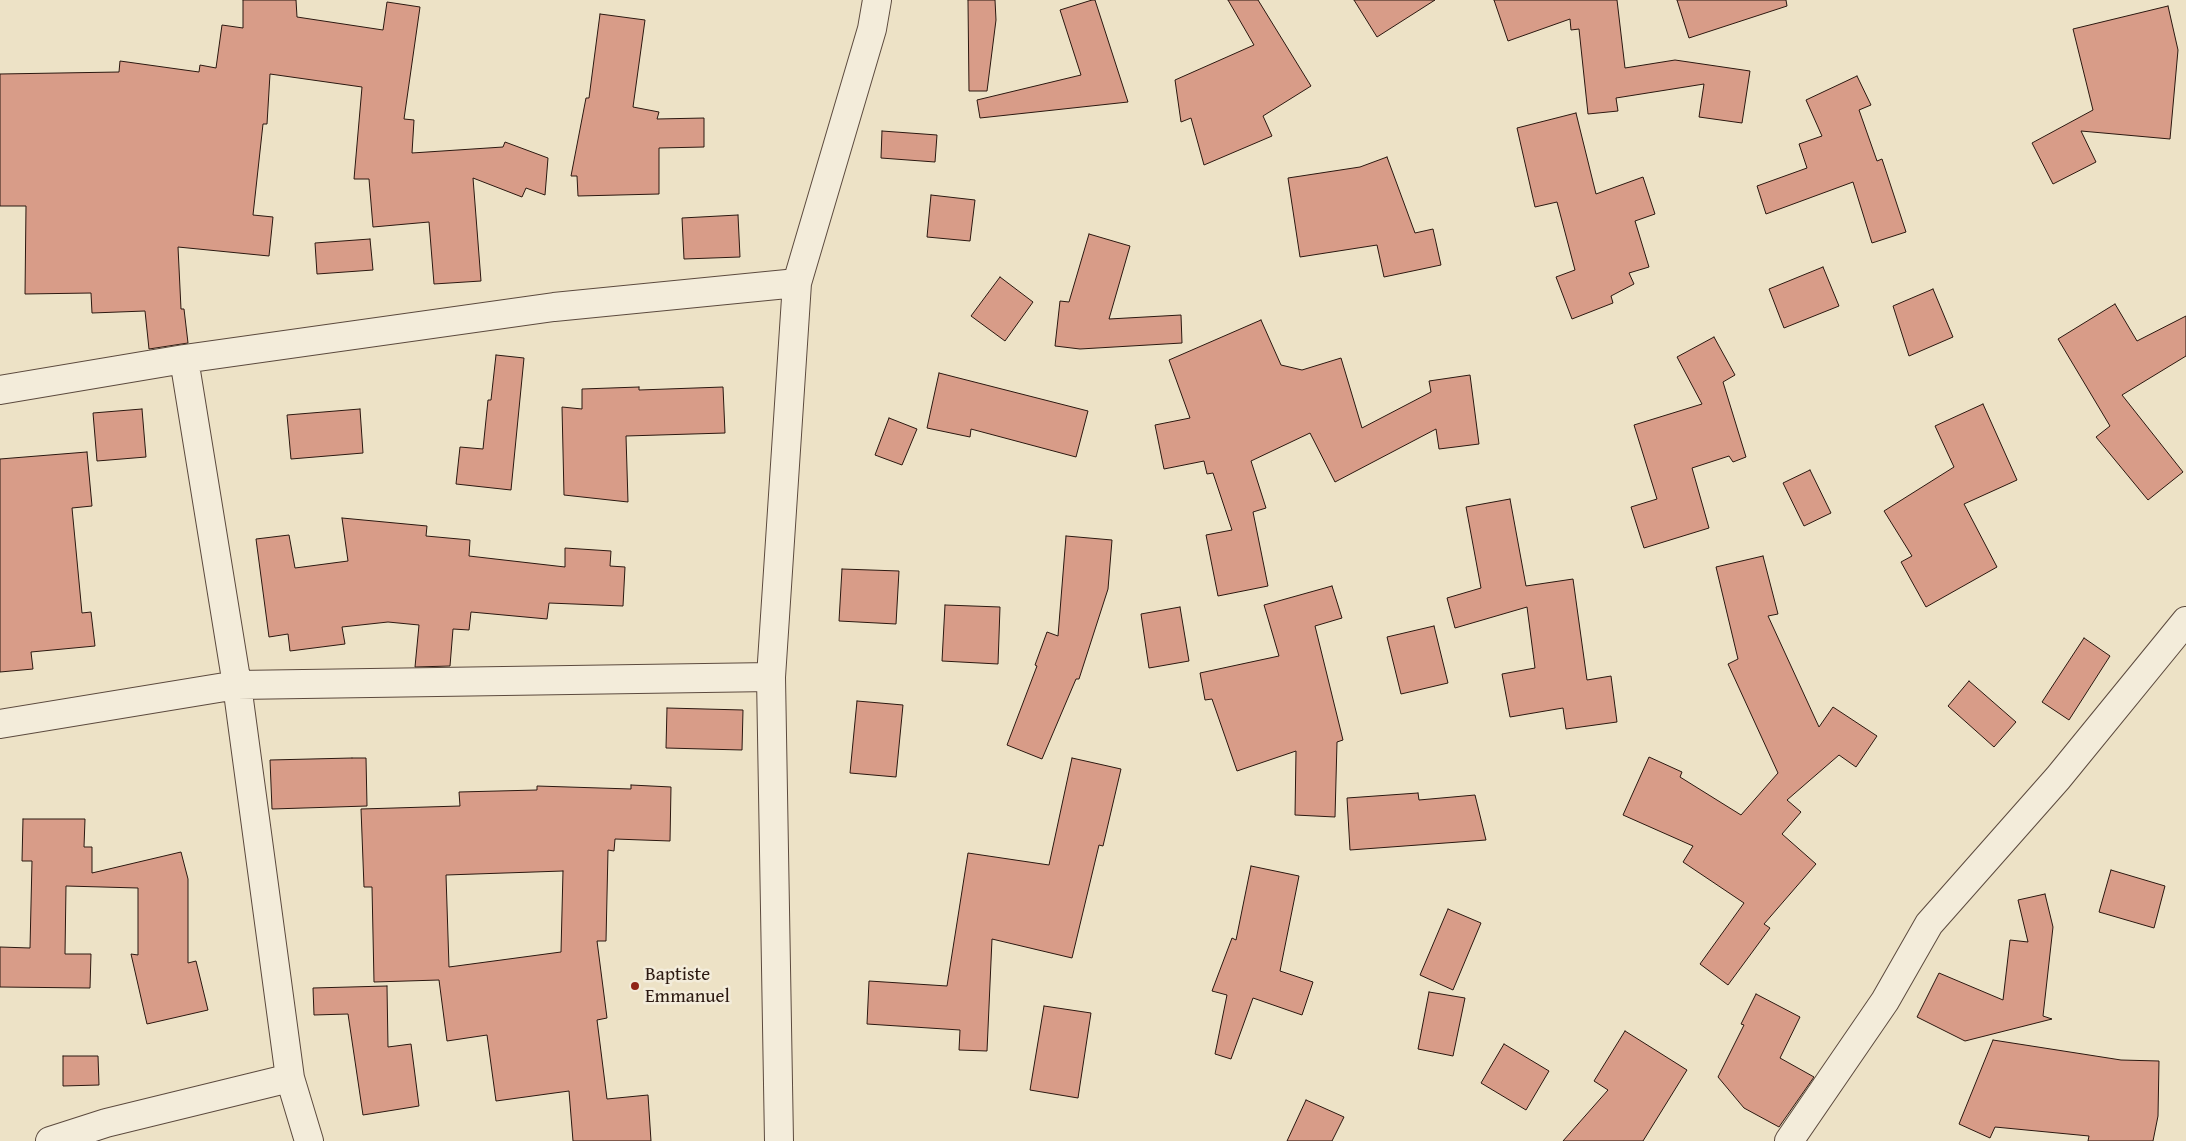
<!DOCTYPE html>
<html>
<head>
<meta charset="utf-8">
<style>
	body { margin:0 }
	canvas { display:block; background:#ede2c6 }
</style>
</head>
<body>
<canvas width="2186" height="1141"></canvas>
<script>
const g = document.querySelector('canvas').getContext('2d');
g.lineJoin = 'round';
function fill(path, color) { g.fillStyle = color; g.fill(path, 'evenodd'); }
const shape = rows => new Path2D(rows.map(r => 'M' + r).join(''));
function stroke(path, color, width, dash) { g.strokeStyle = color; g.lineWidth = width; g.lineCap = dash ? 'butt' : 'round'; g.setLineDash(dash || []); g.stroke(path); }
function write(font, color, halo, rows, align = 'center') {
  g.font = font + ' "Gentium Book Plus",serif'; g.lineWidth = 5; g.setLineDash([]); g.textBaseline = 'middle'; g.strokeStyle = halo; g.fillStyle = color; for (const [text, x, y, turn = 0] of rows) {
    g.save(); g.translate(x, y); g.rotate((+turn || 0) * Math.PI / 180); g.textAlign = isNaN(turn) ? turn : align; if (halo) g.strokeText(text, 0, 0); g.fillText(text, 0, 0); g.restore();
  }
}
const building = shape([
	[243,0,296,0,297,17,383,30,387,2,420,7,404,119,414,120,412,153,503,147,505,142,548,158,545,195,526,188,522,197,473,178,481,281,434,284,429,222,373,227,369,179,354,179,362,87,270,74,267,124,263,124,253,215,273,217,269,256,178,247,181,309,184,309,188,343,149,349,145,311,92,313,91,293,25,294,26,206,0,206,0,74,119,72,120,61,199,72,200,65,216,68,222,25,243,28,243,0],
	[968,0,995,0,996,20,987,91,969,91,968,0],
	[1092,0,1095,0,1128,102,980,118,977,100,1081,75,1060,10,1092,0],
	[1228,0,1258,0,1311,86,1263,116,1272,136,1204,165,1191,118,1181,122,1175,80,1254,45,1228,0],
	[1354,0,1435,0,1377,37,1354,0],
	[1494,0,1617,0,1625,68,1675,60,1750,71,1742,123,1699,117,1704,84,1616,98,1618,111,1588,114,1579,29,1571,30,1570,19,1508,41,1494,0],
	[1677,0,1786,0,1787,6,1689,38,1677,0],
	[2168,6,2178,50,2170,139,2081,131,2096,162,2053,184,2032,143,2093,110,2073,29,2168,6],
	[600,14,645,20,633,107,659,112,657,119,704,118,704,147,659,148,659,194,578,196,577,176,571,176,586,98,589,98,600,14],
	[1857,76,1871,105,1859,110,1877,161,1882,159,1906,232,1872,243,1853,182,1766,214,1757,186,1807,168,1799,144,1822,136,1806,100,1857,76],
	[1576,113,1596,194,1643,177,1655,214,1635,221,1649,267,1629,273,1634,284,1611,296,1613,303,1572,319,1556,277,1575,270,1557,202,1535,207,1517,128,1576,113],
	[882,131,937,135,935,162,881,158,882,131],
	[1387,157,1415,233,1433,229,1441,265,1384,277,1377,245,1300,257,1288,178,1360,167,1387,157],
	[931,195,975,200,970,241,927,237,931,195],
	[738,215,740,257,684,259,682,218,738,215],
	[1089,234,1130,246,1109,319,1181,315,1182,343,1080,349,1055,346,1060,301,1069,302,1089,234],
	[370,239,373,270,317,274,315,243,370,239],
	[1823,267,1839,306,1784,328,1769,289,1823,267],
	[1000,277,1033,302,1005,341,971,316,1000,277],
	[1933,289,1953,337,1909,356,1893,306,1933,289],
	[2115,304,2137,341,2186,316,2186,356,2122,395,2183,472,2148,500,2096,437,2110,426,2058,339,2115,304],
	[1261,320,1281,365,1302,370,1341,358,1362,428,1431,392,1429,381,1470,375,1479,444,1439,449,1436,429,1335,482,1310,433,1251,461,1266,508,1253,512,1268,586,1218,596,1206,535,1232,530,1213,473,1207,474,1204,461,1164,469,1155,425,1190,418,1169,360,1261,320],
	[1714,337,1735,375,1723,382,1746,457,1733,462,1729,456,1692,468,1709,528,1644,548,1631,507,1657,499,1634,425,1702,404,1677,357,1714,337],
	[496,355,524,358,511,490,456,484,460,447,483,449,488,400,491,400,496,355],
	[939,373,1088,411,1076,457,971,429,970,437,927,428,939,373],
	[639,387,639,390,723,387,725,433,626,436,628,502,564,495,562,407,582,409,582,389,639,387],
	[1983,404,2017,480,1964,504,1997,567,1926,607,1901,562,1912,556,1884,511,1954,467,1935,426,1983,404],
	[142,409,146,457,97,461,93,413,142,409],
	[360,409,363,453,291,459,287,415,360,409],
	[889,418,917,429,902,465,875,455,889,418],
	[87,452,92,506,72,508,82,613,91,612,95,646,31,652,33,669,0,672,0,459,87,452],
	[1810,470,1831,513,1804,526,1783,483,1810,470],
	[1510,499,1526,586,1573,579,1587,680,1611,676,1617,722,1566,729,1563,708,1510,717,1502,674,1535,668,1527,607,1455,628,1447,598,1481,588,1466,507,1510,499],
	[342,518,427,526,426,536,470,540,469,556,565,567,565,548,611,551,610,566,625,567,623,606,549,603,547,619,471,612,469,630,453,629,450,666,415,667,419,625,388,622,342,627,345,644,290,651,288,634,269,637,256,539,289,535,295,568,348,561,342,518],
	[1066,536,1112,540,1108,589,1079,679,1076,679,1042,759,1007,745,1037,666,1035,665,1047,632,1058,636,1066,536],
	[1763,556,1778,614,1768,616,1819,727,1833,707,1877,736,1856,767,1839,755,1787,800,1801,812,1782,834,1816,864,1764,924,1770,928,1728,985,1700,964,1744,903,1683,862,1693,846,1623,815,1649,757,1682,772,1680,777,1741,815,1778,773,1728,664,1738,659,1716,567,1763,556],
	[842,569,899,571,896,624,839,621,842,569],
	[1332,586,1342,618,1315,626,1343,740,1337,742,1335,817,1295,815,1296,751,1237,771,1212,699,1205,700,1200,673,1279,656,1264,605,1332,586],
	[945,605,1000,607,998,664,942,661,945,605],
	[1180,607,1189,661,1149,668,1141,614,1180,607],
	[1434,626,1448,683,1401,694,1387,637,1434,626],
	[2084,638,2110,656,2069,720,2042,702,2084,638],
	[1969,681,2016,722,1994,747,1948,706,1969,681],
	[857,701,903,705,896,777,850,773,857,701],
	[667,708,743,710,742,750,666,748,667,708],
	[352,758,366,758,367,806,272,809,270,760,352,758],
	[1072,758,1121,769,1103,846,1099,845,1072,958,992,939,987,1051,959,1050,960,1030,867,1024,869,981,947,986,968,853,1049,865,1072,758],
	[631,785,671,787,670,841,615,839,614,851,608,850,606,941,597,941,607,1018,597,1020,607,1099,648,1095,651,1141,573,1141,569,1091,496,1101,487,1035,447,1041,439,980,374,982,372,887,364,887,361,809,460,806,459,792,537,790,537,786,631,789,631,785],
	[563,871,561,952,449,967,446,875,563,871],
	[1418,793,1419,800,1475,795,1486,840,1350,850,1347,798,1418,793],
	[23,819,85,819,84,847,92,847,92,873,181,852,188,879,188,963,196,961,208,1010,147,1024,131,954,138,955,138,888,66,886,65,954,91,954,90,988,0,987,0,947,30,948,32,861,22,861,23,819],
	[1251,866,1299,876,1280,971,1313,982,1302,1015,1253,998,1231,1059,1215,1054,1227,995,1212,991,1232,938,1236,940,1251,866],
	[2111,870,2165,886,2154,928,2099,912,2111,870],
	[2045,894,2053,927,2043,1016,2052,1019,1965,1041,1917,1017,1939,973,2003,1000,2010,940,2028,942,2018,900,2045,894],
	[1448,909,1481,923,1453,990,1420,975,1448,909],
	[387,986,388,1047,411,1044,419,1106,363,1115,348,1014,314,1015,313,988,387,986],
	[1429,992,1465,998,1453,1056,1418,1049,1429,992],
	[1756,994,1800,1017,1780,1058,1814,1077,1779,1127,1744,1108,1718,1077,1744,1025,1741,1024,1756,994],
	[1044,1006,1091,1013,1078,1098,1030,1090,1044,1006],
	[1625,1031,1687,1070,1643,1141,1563,1141,1608,1090,1594,1081,1625,1031],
	[1993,1040,2121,1060,2159,1061,2158,1116,2153,1141,2088,1141,2089,1136,1995,1127,1990,1138,1959,1124,1993,1040],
	[1504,1044,1549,1071,1526,1110,1481,1083,1504,1044],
	[63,1056,98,1056,99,1085,63,1086,63,1056],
	[1306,1100,1344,1117,1332,1141,1287,1141,1306,1100]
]);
const minor = shape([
	[184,359,237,685,290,1078,309,1141],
	[0,390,184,359,554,307,797,283],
	[0,724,237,685,771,677],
	[50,1141,106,1123,290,1078],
	[779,1141,771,677,797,283,872,29,877,0],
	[1789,1141,1885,1001,1929,924,2058,778,2186,621]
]);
const markers = [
	[635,986,5,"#8f2418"]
];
const poiNames = [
	["Baptiste",645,975],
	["Emmanuel",645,997]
];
fill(building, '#d89c88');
stroke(building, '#2b1810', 1);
stroke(minor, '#5c4a3e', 30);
stroke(minor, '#f3ecda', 28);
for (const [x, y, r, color] of markers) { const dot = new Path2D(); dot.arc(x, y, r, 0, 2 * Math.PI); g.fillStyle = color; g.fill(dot); stroke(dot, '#f3ecda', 2); }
write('19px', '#2b1810', '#f3ecda', poiNames, 'left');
</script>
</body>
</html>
